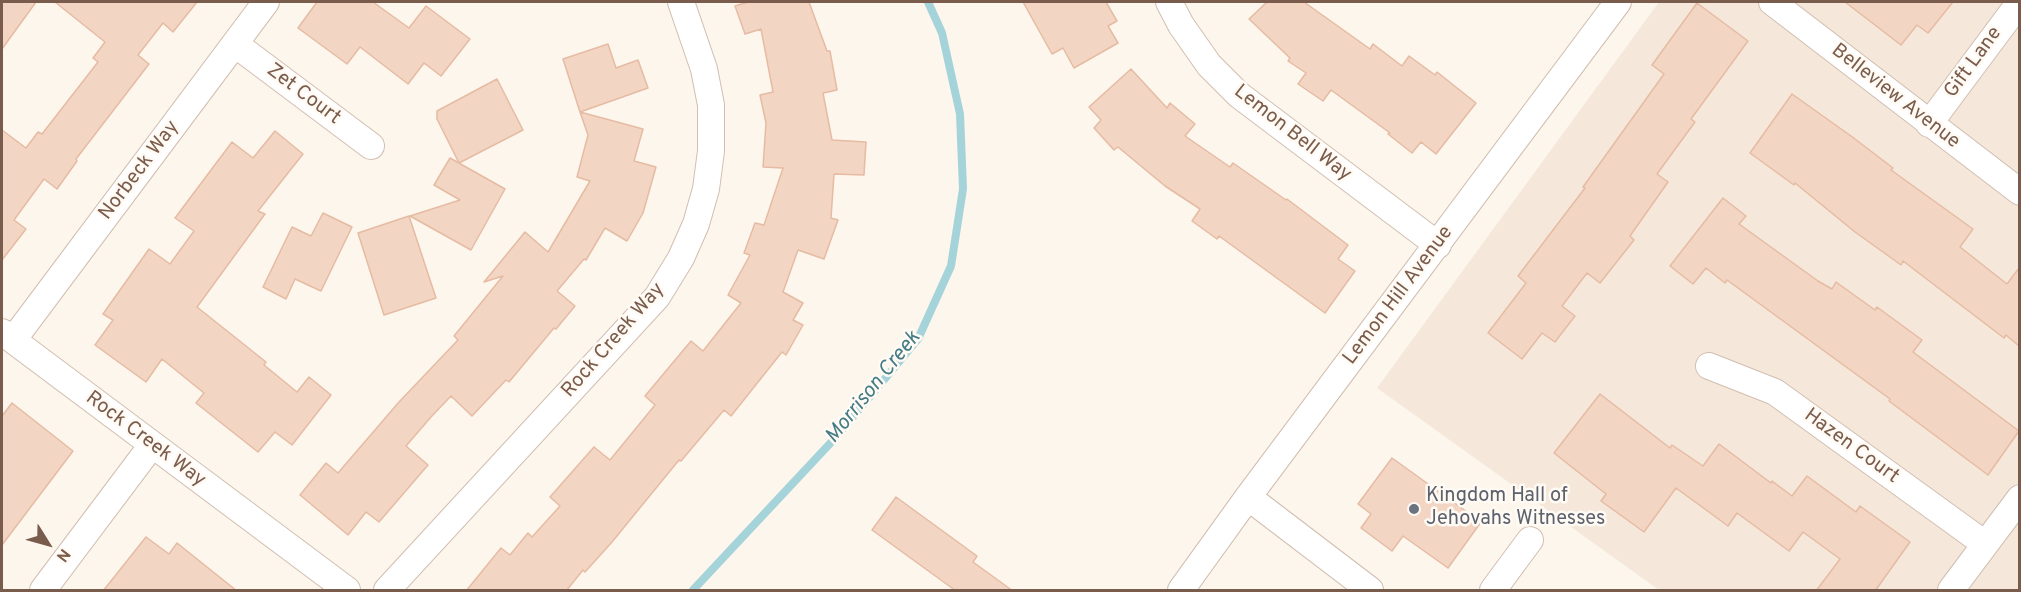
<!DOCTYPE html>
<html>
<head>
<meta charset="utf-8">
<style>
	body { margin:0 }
	#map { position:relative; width:2021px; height:592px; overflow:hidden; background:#fdf6ec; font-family:Overpass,sans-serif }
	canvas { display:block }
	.frame { position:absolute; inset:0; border:3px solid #7a5c4d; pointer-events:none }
	.north { position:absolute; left:18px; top:514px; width:60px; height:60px; -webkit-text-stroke:4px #fffaf3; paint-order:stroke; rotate:127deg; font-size:16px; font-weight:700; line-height:24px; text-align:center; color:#7a5c4d }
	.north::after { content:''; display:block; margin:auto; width:21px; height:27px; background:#7a5c4d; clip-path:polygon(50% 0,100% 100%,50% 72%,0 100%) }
</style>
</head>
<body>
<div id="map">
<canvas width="2021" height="592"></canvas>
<div class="frame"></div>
<div class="north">N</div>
</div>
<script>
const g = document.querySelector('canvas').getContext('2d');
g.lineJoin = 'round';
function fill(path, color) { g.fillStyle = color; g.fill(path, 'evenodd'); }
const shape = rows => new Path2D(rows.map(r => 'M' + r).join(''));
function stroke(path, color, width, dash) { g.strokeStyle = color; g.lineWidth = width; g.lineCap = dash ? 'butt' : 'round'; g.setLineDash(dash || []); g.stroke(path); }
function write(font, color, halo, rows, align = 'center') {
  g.font = font + ' Overpass,sans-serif'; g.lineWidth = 5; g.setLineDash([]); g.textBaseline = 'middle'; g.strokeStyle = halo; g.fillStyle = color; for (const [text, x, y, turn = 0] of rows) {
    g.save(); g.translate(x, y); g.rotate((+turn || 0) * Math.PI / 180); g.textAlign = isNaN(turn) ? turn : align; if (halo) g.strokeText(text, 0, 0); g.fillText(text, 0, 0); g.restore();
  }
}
const residential = shape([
	[1659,2,2019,2,2019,590,1659,590,1377,388]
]);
const stream = shape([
	[693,590,837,436,918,339,951,266,963,189,960,114,942,33,928,2]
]);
const building = shape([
	[2,2,36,2,2,49,2,2],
	[55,2,197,2,173,32,163,23,138,55,149,64,76,159,77,161,57,189,44,179,14,220,26,229,2,260,2,130,26,148,38,132,42,134,98,62,93,58,105,42,55,2],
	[317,2,373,2,409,28,426,6,470,39,441,76,424,63,408,84,360,47,347,64,298,28,317,2],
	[748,2,809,2,827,51,830,51,837,90,823,93,832,140,866,142,864,175,834,174,831,218,838,220,824,259,798,250,783,292,803,303,793,320,803,325,786,355,782,352,731,416,724,410,681,461,679,460,612,542,585,572,583,570,566,591,466,591,501,548,510,555,528,533,532,537,560,506,550,497,594,447,610,460,655,405,645,396,691,341,703,351,741,303,728,295,750,255,744,253,755,223,764,225,783,168,763,167,766,123,760,95,773,92,761,29,745,34,735,6,748,2],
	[1023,2,1106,2,1117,21,1108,26,1118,43,1074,68,1063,48,1052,54,1023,2],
	[1267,2,1304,2,1370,49,1373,44,1402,66,1409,56,1435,75,1437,72,1476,103,1436,154,1421,142,1412,153,1388,134,1390,133,1331,90,1323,101,1298,84,1306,73,1288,61,1290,58,1249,19,1267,2],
	[1845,2,1953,2,1928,33,1917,25,1901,45,1845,2],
	[1697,3,1748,41,1691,119,1695,122,1657,174,1668,182,1630,236,1634,240,1600,283,1587,273,1562,306,1575,316,1555,342,1542,333,1522,359,1488,333,1526,283,1518,276,1585,188,1583,187,1664,74,1652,65,1697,3],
	[608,44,616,68,638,60,648,88,580,112,563,59,608,44],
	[1131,69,1167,108,1170,103,1195,124,1185,136,1230,167,1233,163,1286,200,1287,199,1348,245,1338,259,1355,271,1325,313,1219,236,1217,239,1192,221,1200,209,1165,186,1118,147,1114,150,1094,128,1101,120,1089,107,1131,69],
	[497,79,523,130,459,163,437,119,437,111,497,79],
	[1792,94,1851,136,1893,168,1891,170,1973,229,1960,247,2007,284,2019,268,2019,346,2006,335,2004,338,1903,261,1901,265,1855,232,1795,183,1794,185,1750,153,1792,94],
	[580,112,643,129,634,161,656,167,643,213,627,241,605,228,586,260,584,259,557,291,575,306,556,329,554,328,509,382,506,380,472,416,451,396,431,417,406,446,428,465,379,522,366,512,348,535,300,495,326,463,338,473,399,402,458,340,454,336,503,276,484,282,525,232,548,252,590,181,577,177,588,135,580,112],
	[275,131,303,154,258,211,265,214,197,307,266,362,264,365,297,392,309,377,331,395,292,445,275,432,258,452,196,403,204,393,162,359,146,382,95,345,113,320,103,314,149,249,170,264,194,231,175,218,232,142,253,158,275,131],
	[450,158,505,189,471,250,410,216,460,200,434,185,450,158],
	[1723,198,1746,216,1739,224,1818,281,1832,289,1836,282,1875,310,1877,307,1922,340,1913,352,2019,431,1988,475,1889,401,1890,399,1727,280,1725,283,1706,268,1693,284,1670,266,1723,198],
	[323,213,352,227,321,291,295,279,286,299,263,287,292,227,311,236,323,213],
	[409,216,436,298,384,315,358,233,409,216],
	[1600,394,1670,448,1672,445,1703,466,1719,444,1771,483,1772,481,1792,496,1807,476,1856,512,1860,506,1910,542,1875,591,1816,591,1840,559,1803,532,1789,551,1737,513,1728,526,1676,488,1644,532,1601,501,1606,494,1554,453,1600,394],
	[12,403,73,451,2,545,2,416,12,403],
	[1392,458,1481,522,1448,568,1403,536,1392,551,1361,528,1371,514,1358,504,1392,458],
	[896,497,977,556,973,562,1013,591,956,591,872,530,896,497],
	[146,537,169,554,177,543,237,591,103,591,146,537]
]);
const minor = shape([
	[1169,2,1181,25,1209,65,1239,95,1438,245],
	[1772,2,2020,192],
	[235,44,371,146],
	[1929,124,2020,2],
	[2,332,347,590],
	[13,340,266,2],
	[1709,366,1775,392,1985,544],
	[1248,497,1370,590],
	[43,590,152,445],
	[387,590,657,297,681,258,696,224,706,189,711,151,711,105,704,69,681,2],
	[1181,590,1248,497,1618,2],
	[1493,590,1530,540],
	[1951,590,2020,498]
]);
const markers = [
	[1414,509,6,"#6b7280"]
];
const streetNames = [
	["Gift Lane",1974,63,-54],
	["Zet Court",303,95,37],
	["Belleview Avenue",1895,97,38],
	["Lemon Bell Way",1292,134,38],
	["Norbeck Way",140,171,-53],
	["Lemon Hill Avenue",1399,296,-53],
	["Rock Creek Way",614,341,-49],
	["Rock Creek Way",145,440,37],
	["Hazen Court",1851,447,36]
];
const worshipNames = [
	["Kingdom Hall of",1426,497],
	["Jehovahs Witnesses",1426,520]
];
const waterNames = [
	["Morrison Creek",874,388,-51]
];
fill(residential, '#f5e8da');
stroke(stream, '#a5d3da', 8);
fill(building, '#f3d5c3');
stroke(building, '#e6bba3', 1.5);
stroke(minor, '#d1beb0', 28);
stroke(minor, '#fff', 26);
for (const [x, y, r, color] of markers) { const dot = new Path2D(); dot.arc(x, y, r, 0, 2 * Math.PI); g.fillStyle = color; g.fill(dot); stroke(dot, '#fffaf3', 2); }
write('20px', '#7a5c4d', '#fffaf3', streetNames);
write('20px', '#5b616d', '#fffaf3', worshipNames, 'left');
write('italic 21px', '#437c86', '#fffaf3', waterNames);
</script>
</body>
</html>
